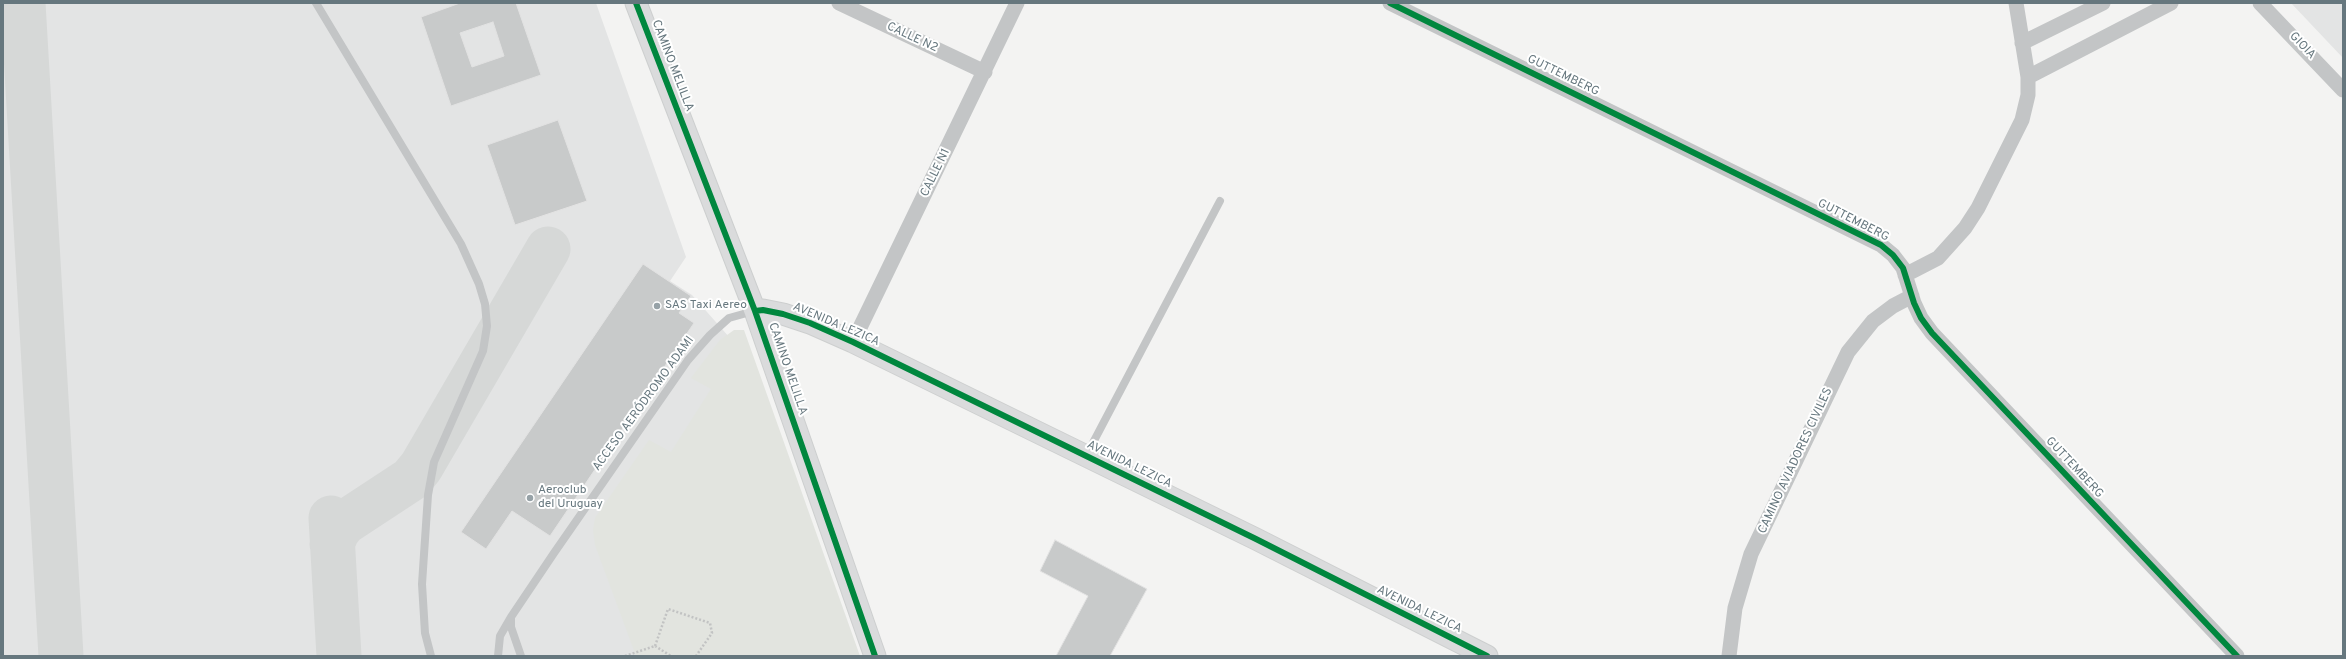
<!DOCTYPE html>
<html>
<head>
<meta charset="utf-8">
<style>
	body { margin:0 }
	#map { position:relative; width:2346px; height:659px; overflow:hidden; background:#f3f3f2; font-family:Overpass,sans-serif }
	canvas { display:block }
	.frame { position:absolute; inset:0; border:4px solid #66777e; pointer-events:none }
</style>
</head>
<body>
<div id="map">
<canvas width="2346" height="659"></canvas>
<div class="frame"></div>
</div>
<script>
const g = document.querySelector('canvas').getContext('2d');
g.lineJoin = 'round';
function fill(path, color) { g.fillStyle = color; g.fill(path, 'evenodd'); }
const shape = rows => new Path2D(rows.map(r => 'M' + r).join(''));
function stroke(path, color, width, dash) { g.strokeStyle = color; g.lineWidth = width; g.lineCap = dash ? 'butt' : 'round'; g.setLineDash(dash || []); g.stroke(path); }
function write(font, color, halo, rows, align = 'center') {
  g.font = font + ' Overpass,sans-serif'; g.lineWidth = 4; g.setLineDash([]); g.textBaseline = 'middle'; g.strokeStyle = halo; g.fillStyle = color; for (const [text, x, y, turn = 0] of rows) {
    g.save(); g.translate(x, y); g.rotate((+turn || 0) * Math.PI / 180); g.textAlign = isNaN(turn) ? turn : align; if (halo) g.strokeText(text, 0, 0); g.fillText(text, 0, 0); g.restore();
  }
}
const built = shape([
	[3,3,596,3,686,257,670,281,692,295,730,338,834,656,3,656],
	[2291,3,2343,3,2343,58]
]);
const green = shape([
	[734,330,744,330,860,656,636,656,595,545,593,530,595,518,649,440,671,452,711,389,691,378,720,340]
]);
const taxiway = shape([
	[23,3,61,656],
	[331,518,339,656],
	[332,544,337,532,344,523,411,479,421,467,548,249]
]);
const building = shape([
	[460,3,516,3,541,75,451,106,421,17,460,3],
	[493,22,504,56,472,67,460,33,493,22],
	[558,120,587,201,515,225,487,145,558,120],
	[643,264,691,296,679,313,694,323,550,536,512,511,486,549,461,532,643,264],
	[1055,540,1147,589,1110,656,1056,656,1088,596,1040,571,1055,540]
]);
const path = shape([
	[655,646,668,609,710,623,712,633,696,656],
	[655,646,671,656],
	[625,656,655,646]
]);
const lane = shape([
	[316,3,461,244,479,284,485,304,487,326,483,351,434,462,428,495,422,584,425,633,431,656],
	[1086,456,1220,201],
	[498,656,500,636,511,617],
	[521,656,511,627,511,617,554,553,688,360,710,335,729,318,754,311]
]);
const street = shape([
	[839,3,985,72],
	[1390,3,1881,245,1893,255,1903,268,1914,303,1921,318,1932,333,2237,656],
	[2260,3,2343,90],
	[2022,43,2103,3],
	[2028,77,2171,3],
	[1905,275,1938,258,1965,228,1978,208,2022,120,2028,95,2028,77,2016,3],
	[853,342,1017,3],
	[1729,656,1735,608,1751,554,1848,352,1873,321,1893,306,1912,296]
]);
const secondary = shape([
	[636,3,755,311,875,656],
	[755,311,763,310,783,314,810,323,853,342,1256,539,1487,656]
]);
const cycleway = shape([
	[636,3,755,311,875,656],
	[1390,3,1881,245,1893,255,1903,268,1914,303,1921,318,1932,333,2237,656],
	[755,311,763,310,783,314,810,323,853,342,1256,539,1487,656]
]);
const markers = [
	[657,306,4,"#97a2a7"],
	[530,498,4,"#97a2a7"]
];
const streetNames = [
	["CALLE N2",912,38,25],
	["GIOIA",2302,46,46],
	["CAMINO MELILLA",672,66,69],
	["GUTTEMBERG",1563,76,26],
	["CALLE N1",936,173,-64],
	["GUTTEMBERG",1853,221,27],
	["AVENIDA LEZICA",836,325,23],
	["CAMINO MELILLA",787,369,71],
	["ACCESO AERÓDROMO ADAMI",644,404,-54],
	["CAMINO AVIADORES CIVILES",1796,461,-65],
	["AVENIDA LEZICA",1129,465,26],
	["GUTTEMBERG",2074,468,47],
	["AVENIDA LEZICA",1419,610,26]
];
const poiNames = [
	["SAS Taxi Aereo",665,306],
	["Aeroclub",538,491],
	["del Uruguay",538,505]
];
fill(built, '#e3e4e4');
fill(green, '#e2e4df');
stroke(taxiway, '#d6d8d7', 45);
fill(building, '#c8caca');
stroke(building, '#e2e2e2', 1);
stroke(secondary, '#cdcfcf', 23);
stroke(path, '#c2c3c3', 2.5, [2, 2]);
stroke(lane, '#c3c5c6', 8);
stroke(street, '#c3c5c6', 15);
stroke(secondary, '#dadbdc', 21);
stroke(cycleway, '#00873e', 6);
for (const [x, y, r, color] of markers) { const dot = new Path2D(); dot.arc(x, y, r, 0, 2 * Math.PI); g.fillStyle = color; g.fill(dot); stroke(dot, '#fff', 1.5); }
write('12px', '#66777e', '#fff', streetNames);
write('12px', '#66777e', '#fff', poiNames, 'left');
</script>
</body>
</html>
